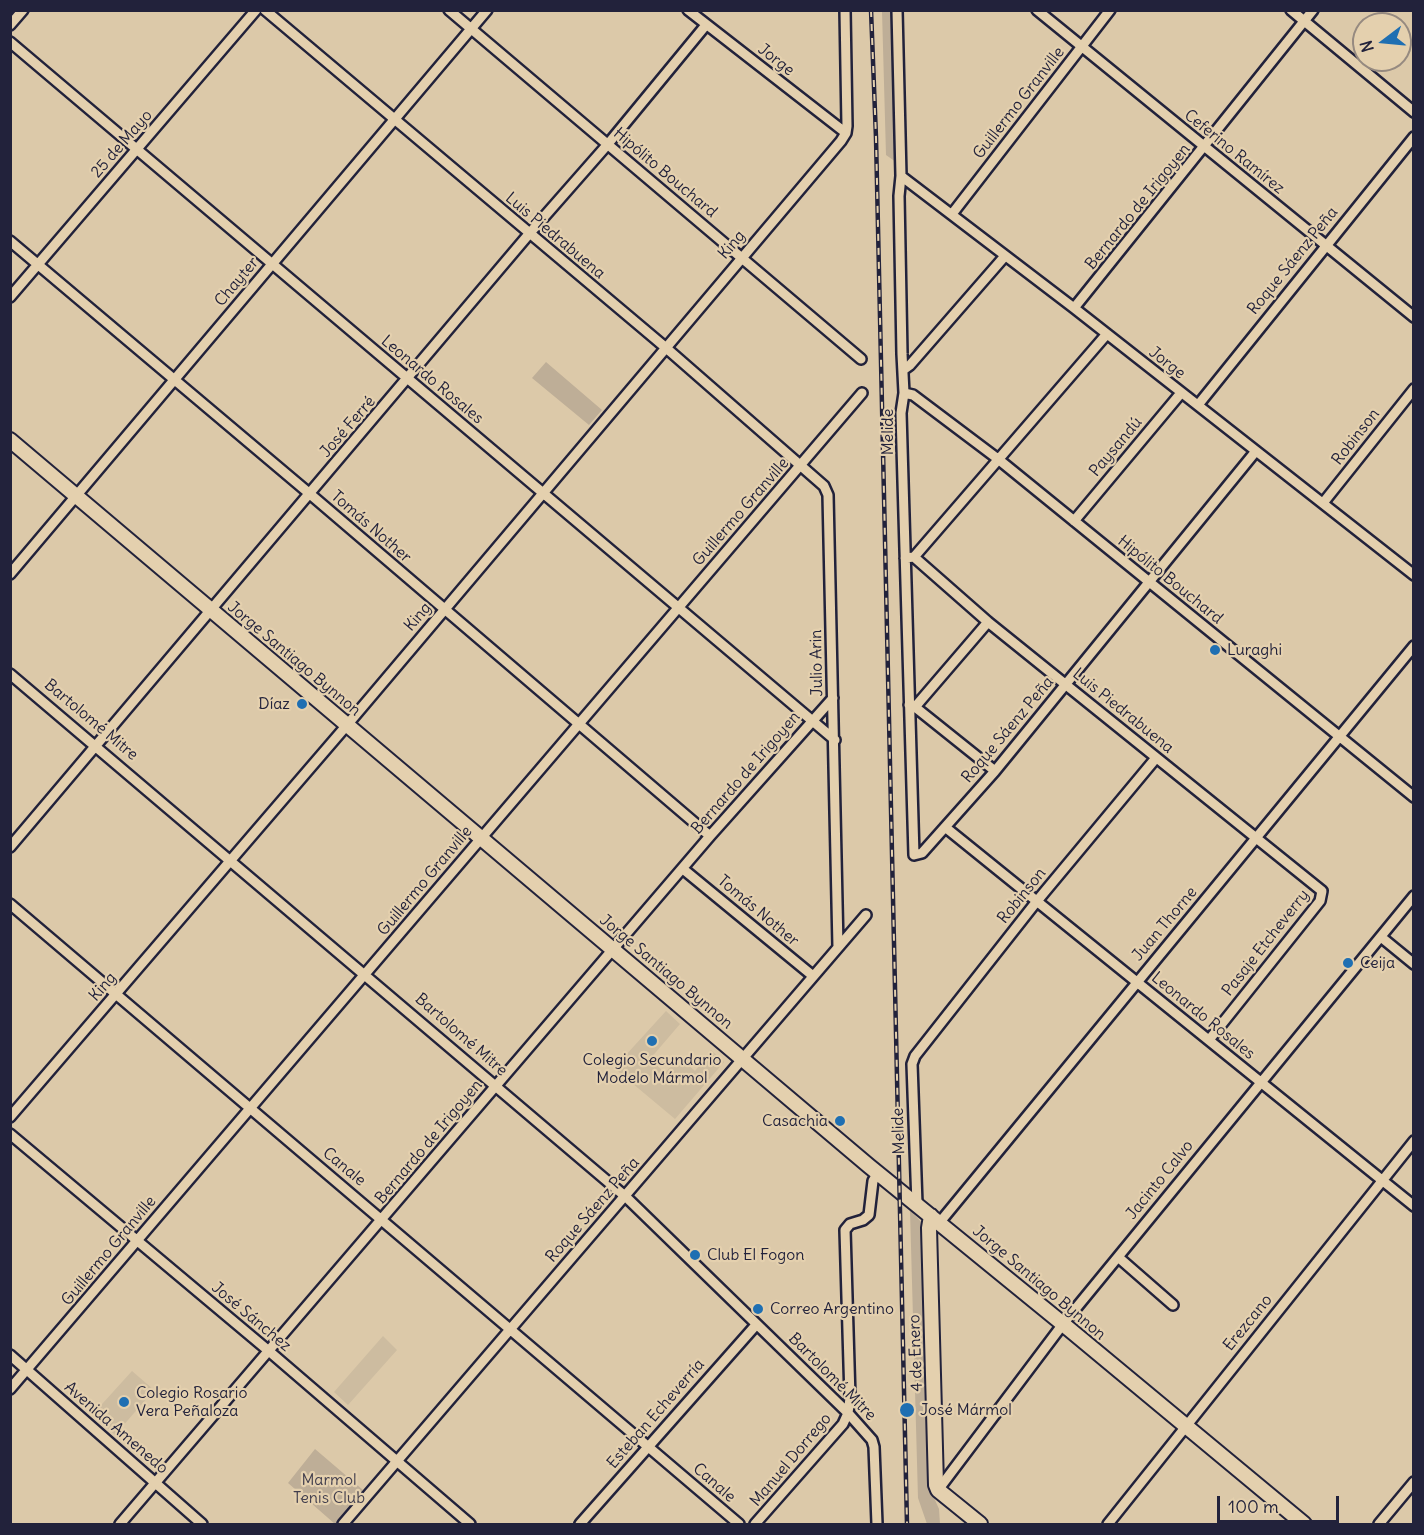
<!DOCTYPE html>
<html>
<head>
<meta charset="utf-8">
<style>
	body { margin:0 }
	#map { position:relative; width:1424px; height:1535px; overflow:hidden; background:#dcc9a9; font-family:Delius,sans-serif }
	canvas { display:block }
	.frame { position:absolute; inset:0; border:12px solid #22223b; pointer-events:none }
	.north { position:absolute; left:1352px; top:12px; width:60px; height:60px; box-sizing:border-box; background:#e4d0ae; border:2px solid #968a80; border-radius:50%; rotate:254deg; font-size:16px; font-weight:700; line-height:24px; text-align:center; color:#22223b }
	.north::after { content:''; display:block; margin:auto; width:21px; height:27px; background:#1f6fb2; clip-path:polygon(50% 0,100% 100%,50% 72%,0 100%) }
	.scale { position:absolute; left:1217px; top:1496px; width:122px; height:27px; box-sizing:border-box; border:3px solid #22223b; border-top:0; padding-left:8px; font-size:18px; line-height:21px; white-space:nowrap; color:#22223b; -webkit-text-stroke:4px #e4d0ae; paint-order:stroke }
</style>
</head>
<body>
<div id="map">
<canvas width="1424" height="1535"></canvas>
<div class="frame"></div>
<div class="north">N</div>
<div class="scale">100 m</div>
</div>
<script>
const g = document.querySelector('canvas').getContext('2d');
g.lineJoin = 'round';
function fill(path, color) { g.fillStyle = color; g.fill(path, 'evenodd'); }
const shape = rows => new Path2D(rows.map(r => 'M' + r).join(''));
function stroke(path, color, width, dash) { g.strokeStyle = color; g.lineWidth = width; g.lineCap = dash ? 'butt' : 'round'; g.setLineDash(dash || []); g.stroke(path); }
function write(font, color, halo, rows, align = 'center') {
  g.font = font + ' Delius,sans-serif'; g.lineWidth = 4.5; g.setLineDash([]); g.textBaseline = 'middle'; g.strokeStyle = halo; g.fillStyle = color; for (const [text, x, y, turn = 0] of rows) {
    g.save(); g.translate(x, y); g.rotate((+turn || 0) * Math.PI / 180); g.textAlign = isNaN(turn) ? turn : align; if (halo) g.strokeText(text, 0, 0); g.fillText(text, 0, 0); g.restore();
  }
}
const built = shape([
	[666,1011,680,1024,650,1059,665,1073,679,1057,695,1071,711,1050,724,1062,675,1119,614,1068],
	[383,1336,397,1350,348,1405,334,1392],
	[132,1371,154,1390,115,1435,93,1414]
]);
const green = shape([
	[882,11,893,11,896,162,886,155],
	[546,362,602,410,589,425,532,378],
	[910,1210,923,1224,931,1491,939,1509,940,1524,927,1524,918,1498],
	[315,1449,363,1490,335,1524,288,1483]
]);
const street = shape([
	[265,10,665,347,824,486,828,495,838,947],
	[449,10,861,359],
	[688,10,846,133],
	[897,10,901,176,899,196,902,354,904,393,901,413,914,855,922,853,995,771,1256,451],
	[1037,10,1414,317],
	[1291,10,1414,112],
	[10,25,23,10],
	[10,42,835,740],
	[901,176,1074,308,1414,575],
	[952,214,1110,10],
	[10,241,310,494,710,836],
	[10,297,256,10],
	[1074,308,1313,10],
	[903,370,910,365,1005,256],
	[904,393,913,395,998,459,1414,797],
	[1198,405,1414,137],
	[1323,503,1414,389],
	[1074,521,1181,393],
	[914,557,1106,335],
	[905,558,914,557,988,622,1322,891,1320,901,1209,1040],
	[10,574,487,10],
	[10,674,626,1197,848,1413,872,1440,874,1447,877,1524],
	[909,705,915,707,995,771],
	[915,707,988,622],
	[945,827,1414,1206],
	[10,847,529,234,608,144,706,25],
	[683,869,813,976],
	[10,904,739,1524],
	[1381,937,1414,964],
	[10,1117,347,725,841,141,846,133,847,126,845,10],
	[10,1134,270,1352,470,1524],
	[917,1204,912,1064,915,1056,1037,901,1156,758],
	[940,1222,1414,646],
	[1118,1257,1173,1305],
	[10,1355,202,1524],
	[10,1389,862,393],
	[938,1490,1063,1324,1414,896],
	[120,1524,710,836,833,698],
	[343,1524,866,915],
	[580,1524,756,1325],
	[755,1524,843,1424,848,1413,850,1398,845,1230,850,1224,863,1220,869,1215,873,1181,878,1173],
	[1108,1524,1414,1141],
	[1379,1524,1414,1482]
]);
const secondary = shape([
	[10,440,869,1166,1063,1324,1304,1524],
	[931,1216,929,1228,936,1485,938,1490,980,1524]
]);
const rail = shape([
	[871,10,876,138,907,1524]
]);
const markers = [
	[1215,650,6,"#1f6fb2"],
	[302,704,6,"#1f6fb2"],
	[1348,963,6,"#1f6fb2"],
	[652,1041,6,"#1f6fb2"],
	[840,1121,6,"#1f6fb2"],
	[695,1255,6,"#1f6fb2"],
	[758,1309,6,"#1f6fb2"],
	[124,1402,6,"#1f6fb2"],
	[907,1410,8,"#1f6fb2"]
];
const streetNames = [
	["Jorge",776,60,38],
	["Guillermo Granville",1019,103,-52],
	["25 de Mayo",122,144,-49],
	["Ceferino Ramírez",1234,152,39],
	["Hipólito Bouchard",665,173,40],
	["Bernardo de Irigoyen",1138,207,-51],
	["Luis Piedrabuena",555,236,40],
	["King",732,245,-50],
	["Roque Sáenz Peña",1293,261,-51],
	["Chayter",237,282,-50],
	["Jorge",1167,363,38],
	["Leonardo Rosales",432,380,40],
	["José Ferré",348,427,-49],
	["Melide",888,432,-90],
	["Robinson",1356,437,-52],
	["Paysandú",1116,447,-50],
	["Guillermo Granville",741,512,-49],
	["Tomás Nother",371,527,41],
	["Hipólito Bouchard",1170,580,39],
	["King",418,617,-50],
	["Jorge Santiago Bynnon",294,659,40],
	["Julio Arin",817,663,-91],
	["Luis Piedrabuena",1123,711,39],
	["Bartolomé Mitre",91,720,40],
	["Roque Sáenz Peña",1008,730,-50],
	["Bernardo de Irigoyen",746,773,-49],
	["Guillermo Granville",425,881,-50],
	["Robinson",1022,896,-51],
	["Tomás Nother",758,911,40],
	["Juan Thorne",1165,924,-50],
	["Pasaje Etcheverry",1266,943,-52],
	["Jorge Santiago Bynnon",666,972,40],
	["King",103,987,-49],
	["Leonardo Rosales",1203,1016,39],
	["Bartolomé Mitre",461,1035,41],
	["Melide",899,1131,-92],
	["Bernardo de Irigoyen",429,1142,-50],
	["Canale",344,1167,40],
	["Jacinto Calvo",1160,1180,-51],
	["Roque Sáenz Peña",593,1210,-49],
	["Guillermo Granville",109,1251,-50],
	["Jorge Santiago Bynnon",1039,1283,40],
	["José Sánchez",251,1317,40],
	["Erezcano",1248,1323,-51],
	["4 de Enero",916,1353,-92],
	["Bartolomé Mitre",832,1377,45],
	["Esteban Echeverría",656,1414,-49],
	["Avenida Amenedo",116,1428,41],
	["Manuel Dorrego",791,1460,-50],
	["Canale",714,1483,41]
];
const poiNames = [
	["Luraghi",1227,650],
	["Díaz",290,704,"right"],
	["Ceija",1360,963],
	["Colegio Secundario",652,1060,"center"],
	["Modelo Mármol",652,1078,"center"],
	["Casachia",828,1121,"right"],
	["Club El Fogon",707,1255],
	["Correo Argentino",770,1309],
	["Colegio Rosario",136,1393],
	["Vera Peñaloza",136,1411],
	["José Mármol",920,1410]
];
const parkNames = [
	["Marmol",329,1480],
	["Tenis Club",329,1498]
];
fill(built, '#cdbca0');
fill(green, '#beae97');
stroke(street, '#22223b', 14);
stroke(secondary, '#22223b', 18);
stroke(street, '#e4d0ae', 9);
stroke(secondary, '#e4d0ae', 14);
stroke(rail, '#22223b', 4.5);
stroke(rail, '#e4d0ae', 2, [7]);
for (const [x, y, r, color] of markers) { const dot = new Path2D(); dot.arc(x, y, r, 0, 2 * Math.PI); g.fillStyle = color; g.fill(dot); stroke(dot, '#e4d0ae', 2); }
write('16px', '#22223b', '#e4d0ae', streetNames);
write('16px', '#22223b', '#e4d0ae', poiNames, 'left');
write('16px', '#413e4d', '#e4d0ae', parkNames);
</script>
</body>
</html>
